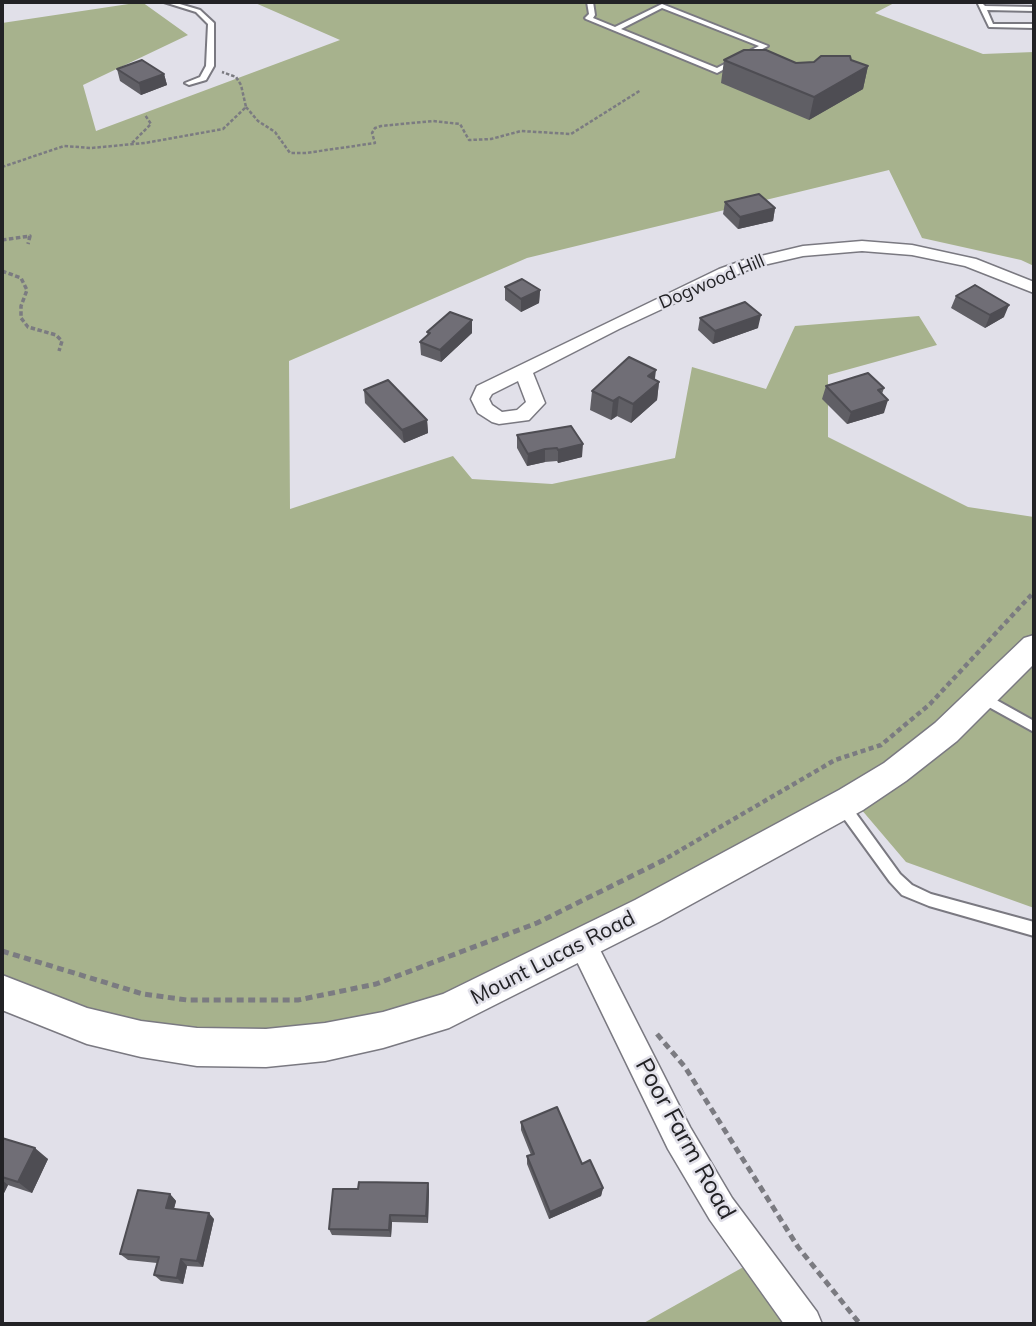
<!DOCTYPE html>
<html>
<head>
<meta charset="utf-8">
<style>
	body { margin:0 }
	#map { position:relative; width:1036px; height:1326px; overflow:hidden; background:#e1e0e9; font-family:Mulish,sans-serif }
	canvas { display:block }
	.frame { position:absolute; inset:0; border:4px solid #222225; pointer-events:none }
</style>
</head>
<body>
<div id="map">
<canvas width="1036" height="1326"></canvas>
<div class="frame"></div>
</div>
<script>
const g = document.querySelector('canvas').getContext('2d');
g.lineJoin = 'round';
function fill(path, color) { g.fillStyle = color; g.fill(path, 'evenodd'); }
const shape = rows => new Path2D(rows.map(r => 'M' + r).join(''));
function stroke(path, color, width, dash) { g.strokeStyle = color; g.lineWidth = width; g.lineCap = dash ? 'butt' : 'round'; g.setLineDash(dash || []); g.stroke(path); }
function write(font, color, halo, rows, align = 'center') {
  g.font = font + ' Mulish,sans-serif'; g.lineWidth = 5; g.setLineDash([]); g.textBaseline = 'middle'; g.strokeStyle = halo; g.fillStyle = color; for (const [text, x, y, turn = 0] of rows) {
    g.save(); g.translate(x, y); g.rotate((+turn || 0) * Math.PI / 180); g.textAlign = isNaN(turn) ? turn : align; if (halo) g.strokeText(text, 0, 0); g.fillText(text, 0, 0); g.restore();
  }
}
const forest = shape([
	[142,2,188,35,83,85,96,131,340,40,253,2,896,2,875,13,983,54,1034,52,1034,266,1021,260,922,238,889,170,527,258,289,361,290,509,453,456,472,479,552,484,675,458,692,367,766,389,795,326,919,316,937,345,828,375,828,437,968,507,1034,517,1034,908,906,862,849,795,378,1027,179,1043,2,987,2,23],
	[747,1265,786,1324,642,1324]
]);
const pathFar3 = shape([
	[246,107,258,121,275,132,290,153,306,153,375,143,372,133,375,128,381,126,433,121,460,124,469,140,491,139,521,131,571,134,641,90],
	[132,143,151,124,145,115],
	[2,167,64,146,91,148,145,143,223,129,246,107,241,85,236,77,222,72]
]);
const pathFar2 = shape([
	[2,240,30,236,28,244],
	[2,271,21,278,27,290,21,306,21,318,28,327,56,335,62,341,59,351]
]);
const pathFar1 = shape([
	[660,862,835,760,881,745,930,704,1034,592]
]);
const path = shape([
	[2,951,143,994,187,1000,298,1000,376,984,537,923,664,860],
	[657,1034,685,1067,798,1247,860,1324]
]);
const service = shape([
	[164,2,173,2,200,10,214,23,214,66,206,80,189,85,185,83,200,77,206,66,208,24,196,12,164,2],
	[587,2,593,2,595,15,593,18,615,27,662,4,768,46,717,73,586,19,585,18,589,14,587,2],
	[662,8,759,46,717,68,621,29,662,8],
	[981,2,985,6,1034,7,1034,11,987,10,993,24,1034,24,1034,28,989,27,978,4,981,2],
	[982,692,1034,721,1034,732,978,701,976,697,978,693,982,692],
	[842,799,847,801,900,874,912,885,931,894,1034,922,1034,936,929,906,902,895,890,882,837,809,835,805,837,801,842,799]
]);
const minor = shape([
	[862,241,912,245,976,259,1034,282,1034,293,965,266,912,255,862,251,803,256,755,267,731,277,619,329,533,373,545,403,529,420,499,424,492,422,478,413,471,399,477,386,719,269,744,260,803,246,862,241],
	[518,381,526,402,517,410,502,412,492,405,489,399,492,394,518,381],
	[582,930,592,934,690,1127,732,1198,817,1312,822,1324,784,1324,710,1220,668,1149,568,943,572,934,582,930]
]);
const tertiary = shape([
	[1034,635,1034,664,957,741,906,781,863,810,659,922,449,1028,383,1048,325,1061,266,1067,197,1066,141,1057,87,1044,2,1010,2,975,87,1008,141,1021,197,1028,266,1029,325,1023,383,1012,443,994,635,900,839,790,884,763,935,723,1024,638,1034,635]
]);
const wall = shape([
	[724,60,796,63,851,60,868,66,863,89,809,120,721,83],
	[117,69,164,74,167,85,141,95,120,81],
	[725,202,775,208,773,221,738,229,723,214],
	[505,287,540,290,539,303,521,312,505,300],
	[956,296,1004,317,985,328,951,308],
	[700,318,758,328,713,344,698,330],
	[427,332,472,333,441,362,421,355,420,342,428,335],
	[655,380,659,382,657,400,631,423,617,416,611,420,590,410,592,391],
	[826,386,884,388,882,394,884,413,847,424,822,399],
	[364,390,427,420,428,433,404,443,365,403],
	[517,435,582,457,558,463,557,461,545,462,527,466,517,448],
	[521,1122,582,1164,603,1188,601,1196,549,1219,527,1164,527,1156,531,1155,521,1130],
	[2,1138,48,1159,32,1193,8,1185,2,1197],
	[428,1183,429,1191,428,1223,392,1222,391,1237,332,1235,329,1229],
	[170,1194,176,1201,174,1209,214,1219,203,1267,187,1266,183,1284,161,1281,154,1275,157,1263,128,1260,120,1254]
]);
const shadedWall = shape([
	[868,66,863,89,809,120,814,97],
	[164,74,167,85,141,95,139,83],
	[775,208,773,221,738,229,740,217],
	[540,290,539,303,521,312,521,299],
	[1009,305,1004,317,985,328,990,315],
	[761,315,758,328,713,344,715,331],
	[472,320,472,333,441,362,440,350],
	[656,370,654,386,659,382,657,400,631,423,633,404,648,376],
	[619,397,617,416,611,420,613,401],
	[888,400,884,413,847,424,851,412],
	[427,420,428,433,404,443,402,430],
	[583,444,582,457,558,463,558,450],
	[545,449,545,462,527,466,528,454],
	[35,1148,48,1159,32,1193,18,1182],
	[2,1180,8,1185,2,1197],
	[428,1183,429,1191,428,1223,426,1216],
	[603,1188,601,1196,549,1219,550,1212],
	[170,1194,176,1201,172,1215,166,1208],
	[209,1213,214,1219,203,1267,197,1261],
	[390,1215,392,1222,391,1237,389,1230],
	[181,1259,187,1266,183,1284,177,1278]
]);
const building = shape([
	[744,50,766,50,796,63,814,62,821,56,850,56,851,60,868,66,814,97,724,60,744,50],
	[142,60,164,74,139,83,117,69,142,60],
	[759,194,775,208,740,217,725,202,759,194],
	[522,279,540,290,521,299,505,287,522,279],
	[975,285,1009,305,990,315,956,296,975,285],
	[745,302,761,315,715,331,700,318,745,302],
	[450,312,472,320,440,350,420,342,430,333,427,332,450,312],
	[629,357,656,370,648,376,659,382,633,404,619,397,613,401,592,391,629,357],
	[868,373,884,388,878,390,888,400,851,412,826,386,868,373],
	[388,380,427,420,402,430,364,390,388,380],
	[571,426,583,444,558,450,557,448,545,449,528,454,517,435,571,426],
	[557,1107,582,1164,590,1160,603,1188,550,1212,527,1156,534,1154,521,1122,557,1107],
	[2,1138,35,1148,18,1182,2,1177,2,1138],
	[359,1182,428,1183,426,1216,390,1215,389,1230,329,1229,333,1189,358,1189,359,1182],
	[138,1190,170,1194,166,1208,209,1213,197,1261,181,1259,177,1278,154,1275,159,1257,120,1254,138,1190]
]);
const farStreetnames = [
	["Dogwood Hill",712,282,-23]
];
const streetNames = [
	["Mount Lucas Road",553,958,-27]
];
const nearStreetnames = [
	["Poor Farm Road",685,1139,61]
];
fill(forest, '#a7b28d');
stroke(service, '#7a7981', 4);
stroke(minor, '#7a7981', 3);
stroke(tertiary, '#7a7981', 3);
stroke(pathFar3, '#7b7b81', 2.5, [3.5, 2]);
stroke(pathFar2, '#7b7b81', 3.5, [4.5, 2.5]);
stroke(pathFar1, '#7b7b81', 4.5, [5, 3.5]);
stroke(path, '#7b7b81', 5, [7, 4.5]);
fill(service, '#fff');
fill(minor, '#fff');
fill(tertiary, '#fff');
fill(wall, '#605f65');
fill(shadedWall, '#4e4d53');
fill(building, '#706e76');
stroke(building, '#4e4d53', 2);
write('18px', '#222225', '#e1e0e9', farStreetnames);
write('21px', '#222225', '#e1e0e9', streetNames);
write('24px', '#222225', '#e1e0e9', nearStreetnames);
</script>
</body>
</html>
